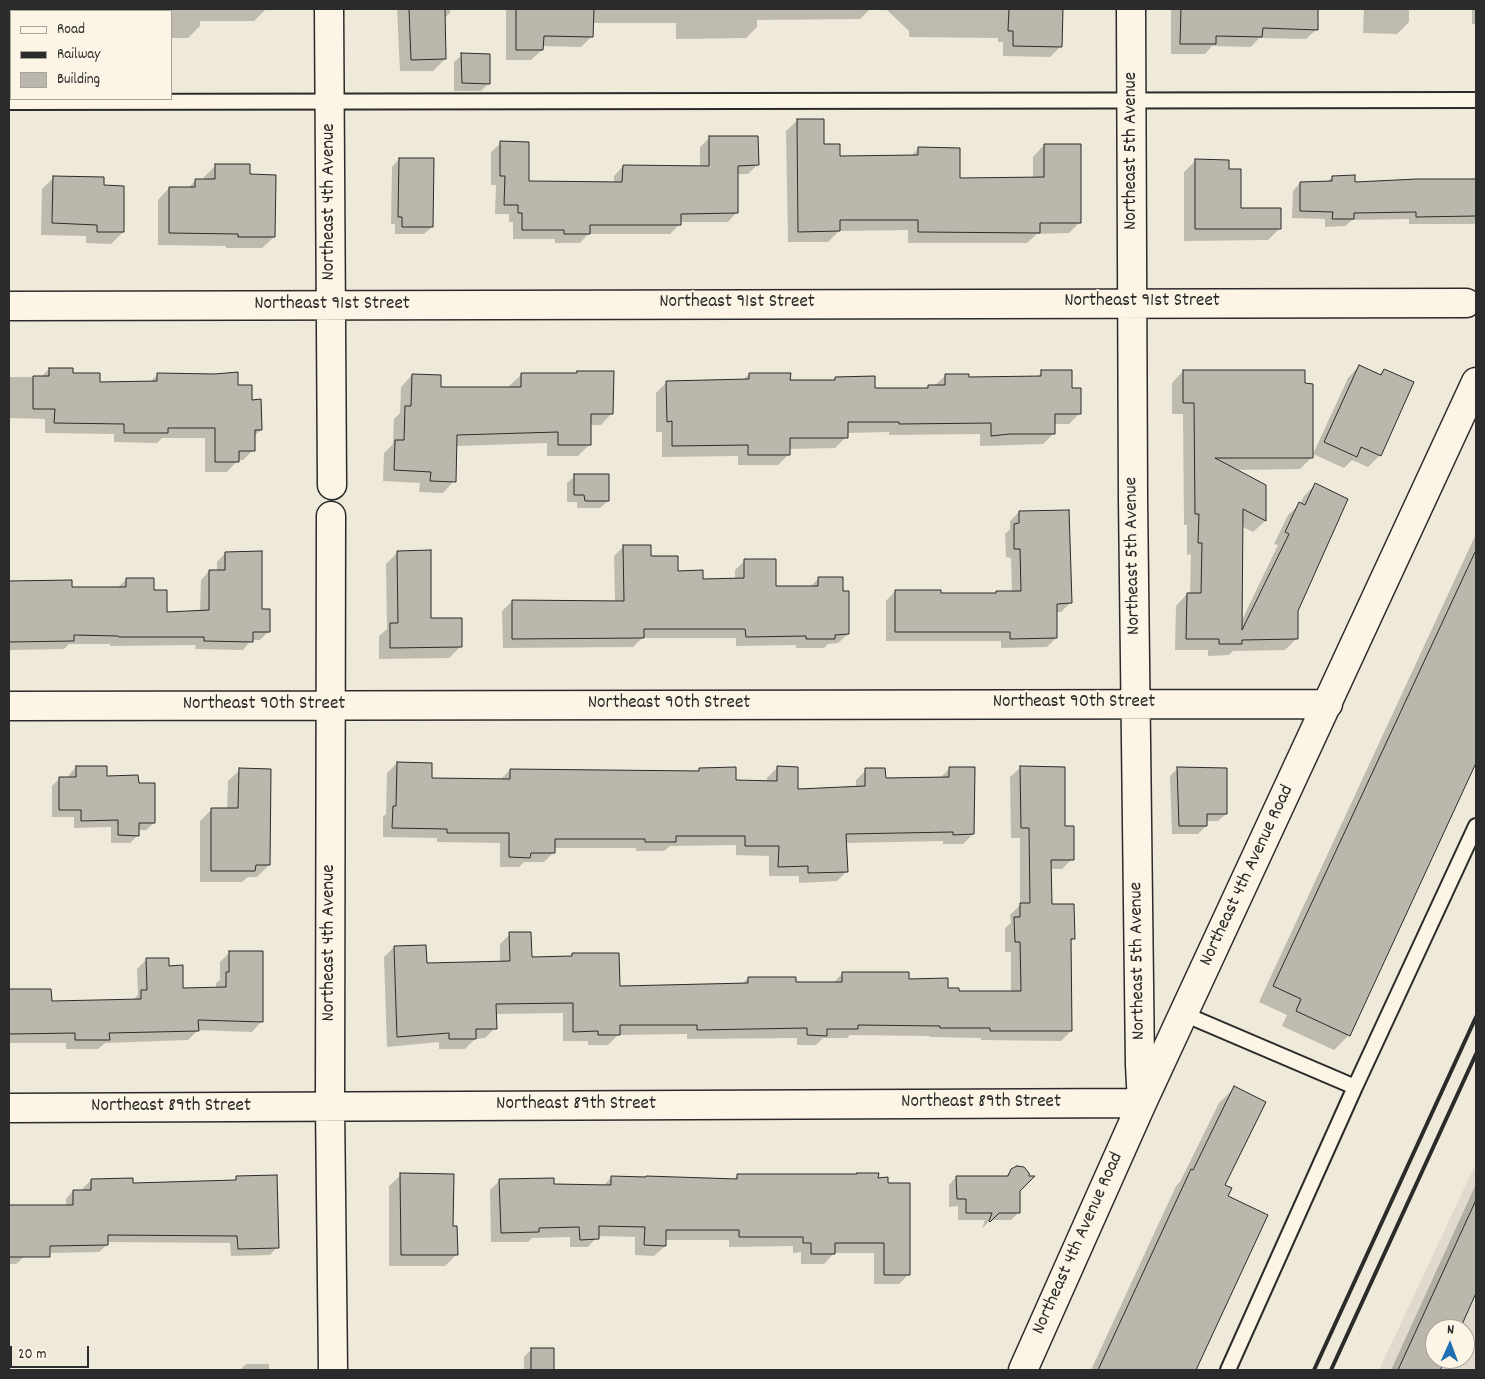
<!DOCTYPE html>
<html>
<head>
<meta charset="utf-8">
<style>
	body { margin:0 }
	#map { position:relative; width:1485px; height:1379px; overflow:hidden; background:#efe9da; font-family:Dekko,sans-serif }
	canvas { display:block }
	.frame { position:absolute; inset:0; border:10px solid #2b2b2b; pointer-events:none }
	.legend { position:absolute; left:10px; top:10px; width:162px; height:90px; box-sizing:border-box; background:#fcf5e5; border:1px solid #a8a49b; margin:0; padding:6px 9px; list-style:none; font-size:15px; color:#2b2b2b }
	.legend li { display:flex; align-items:center; gap:10px; height:25px }
	.legend b { width:25px; border:1px solid #a8a49b }
	.north { position:absolute; left:1425px; top:1319px; width:50px; height:50px; box-sizing:border-box; background:#fcf5e5; border:1px solid #a8a49b; border-radius:50%; rotate:2deg; font-size:14px; font-weight:700; line-height:20px; text-align:center; color:#2b2b2b }
	.north::after { content:''; display:block; margin:auto; width:18px; height:22px; background:#1f6fb2; clip-path:polygon(50% 0,100% 100%,50% 72%,0 100%) }
	.scale { position:absolute; left:10px; top:1346px; width:79px; height:22px; box-sizing:border-box; border:2px solid #2b2b2b; border-top:0; padding-left:6px; font-size:15px; line-height:18px; white-space:nowrap; color:#2b2b2b; -webkit-text-stroke:4px #fcf5e5; paint-order:stroke }
</style>
</head>
<body>
<div id="map">
<canvas width="1485" height="1379"></canvas>
<div class="frame"></div>
<ul class="legend">
<li><b style="height:6px;background:#fcf5e5"></b>Road</li>
<li><b style="height:6px;background:#2b2b2b"></b>Railway</li>
<li><b style="height:14px;background:#bcb7ac"></b>Building</li>
</ul>
<div class="north">N</div>
<div class="scale">20 m</div>
</div>
<script>
const g = document.querySelector('canvas').getContext('2d');
g.lineJoin = 'round';
function fill(path, color) { g.fillStyle = color; g.fill(path, 'evenodd'); }
const shape = rows => new Path2D(rows.map(r => 'M' + r).join(''));
function stroke(path, color, width, dash) { g.strokeStyle = color; g.lineWidth = width; g.lineCap = dash ? 'butt' : 'round'; g.setLineDash(dash || []); g.stroke(path); }
function write(font, color, halo, rows, align = 'center') {
  g.font = font + ' Dekko,sans-serif'; g.lineWidth = 4; g.setLineDash([]); g.textBaseline = 'middle'; g.strokeStyle = halo; g.fillStyle = color; for (const [text, x, y, turn = 0] of rows) {
    g.save(); g.translate(x, y); g.rotate((+turn || 0) * Math.PI / 180); g.textAlign = isNaN(turn) ? turn : align; if (halo) g.strokeText(text, 0, 0); g.fillText(text, 0, 0); g.restore();
  }
}
const built = shape([
	[1476,1163,1476,1370,1379,1370],
	[1435,1329,1465,1329,1465,1359,1435,1359]
]);
const shadow = shape([
	[9,9,265,9,265,10,254,21,200,21,200,26,188,38,171,38,171,11,11,11,11,37,9,37],
	[397,9,450,9,450,13,444,19,445,59,433,71,400,71],
	[506,9,870,9,860,19,757,20,757,27,746,38,676,39,676,23,592,23,592,36,581,47,542,46,542,50,531,60,506,60],
	[886,9,1062,9,1061,46,1050,57,1003,56,1003,42,998,42,998,38,909,37,909,31],
	[1171,9,1317,9,1317,29,1306,39,1259,38,1251,47,1212,46,1205,54,1171,54],
	[1364,9,1409,9,1409,22,1397,34,1363,33],
	[1472,9,1476,9,1476,24,1472,24],
	[462,55,489,83,481,91,454,91,454,62],
	[798,120,823,145,839,157,910,157,919,148,958,180,1033,179,1033,157,1044,145,1080,222,1069,233,1037,234,1027,243,908,243,908,230,839,231,828,242,788,242,786,131],
	[709,138,757,165,748,174,737,174,737,212,728,222,679,222,679,225,670,234,588,234,580,243,555,243,555,239,513,239,513,222,509,222,509,214,495,214,496,185,491,185,491,152,501,143,528,182,614,183,614,176,623,166,700,167,700,147],
	[399,159,432,227,424,234,395,234,395,224,391,224,392,167],
	[1196,160,1228,171,1240,209,1280,228,1268,240,1184,241,1184,172],
	[216,165,249,175,274,237,262,248,226,248,226,246,158,245,158,200,169,188,188,188,196,180,204,180,204,177],
	[1332,177,1354,183,1417,180,1476,180,1476,222,1474,224,1409,224,1409,219,1352,220,1345,226,1325,227,1325,219,1292,218,1293,191,1300,183,1327,182],
	[53,178,103,186,123,232,111,244,86,243,86,236,41,235,42,189],
	[1359,366,1379,375,1384,370,1380,455,1368,467,1352,460,1344,468,1313,454,1348,378],
	[49,369,71,374,99,383,150,382,158,374,237,387,251,401,261,430,253,437,253,450,243,460,238,460,227,472,205,472,205,438,162,438,157,443,114,442,114,434,45,433,45,419,9,418,9,377,41,377],
	[1183,371,1312,457,1300,469,1233,470,1265,486,1265,521,1253,532,1241,526,1241,622,1278,545,1274,544,1288,515,1300,504,1304,496,1315,485,1296,611,1297,638,1285,650,1233,651,1229,655,1208,656,1208,650,1175,650,1176,606,1187,594,1190,594,1191,554,1187,555,1187,525,1184,525,1183,414,1172,414,1172,383],
	[1042,372,1071,389,1080,413,1069,424,1054,424,1054,433,1043,444,980,446,980,434,889,435,889,432,846,433,846,437,835,448,789,449,789,454,778,465,738,465,738,456,662,457,662,432,656,432,656,393,667,382,743,380,749,374,789,382,833,381,836,378,873,389,926,389,928,386,934,386,945,376,968,378,1036,378],
	[412,375,439,388,509,389,509,386,521,375,612,413,601,425,590,425,590,444,578,456,547,456,547,443,456,446,454,481,443,493,419,492,420,483,383,481,384,453,393,444,394,419,400,413,401,387],
	[575,476,608,501,600,508,577,508,577,502,567,502,567,483],
	[1019,512,1070,603,1061,612,1056,612,1056,638,1047,647,1001,648,1001,641,886,641,886,601,895,591,940,594,994,595,996,592,1012,592,1011,558,1006,557,1005,534,1010,529,1010,521],
	[1476,534,1476,760,1349,1035,1334,1050,1282,1026,1287,1015,1259,1002],
	[624,546,650,557,677,572,702,580,735,579,735,570,744,561,775,587,810,587,818,579,848,634,838,643,828,644,824,648,796,648,796,645,736,646,736,638,642,638,633,647,503,648,502,611,512,601,615,602,614,556],
	[398,552,430,620,461,646,449,658,379,659,379,636,387,629,386,564],
	[225,553,261,611,268,632,260,640,251,640,243,650,195,649,196,645,110,646,110,644,69,644,64,649,9,650,9,582,71,582,71,588,117,588,127,579,153,591,166,613,200,611,201,580,209,571,217,571,217,562],
	[397,763,430,779,500,780,510,770,696,772,699,769,735,782,767,782,767,778,777,768,797,790,856,788,856,780,866,770,884,780,940,778,950,768,973,834,963,844,943,844,943,841,845,843,847,871,837,881,799,883,799,876,769,876,769,856,736,855,736,845,670,846,664,851,636,851,636,848,554,848,554,852,544,862,524,862,519,867,500,867,500,843,437,842,437,838,383,837,383,817,386,814,387,773],
	[76,767,106,777,137,784,154,823,146,830,137,830,137,836,130,843,111,843,111,827,74,828,74,817,52,817,52,786,60,778,69,778,69,775],
	[1021,767,1064,827,1072,859,1062,869,1050,869,1051,905,1073,939,1070,942,1071,1031,1061,1041,981,1040,981,1038,930,1037,930,1036,850,1035,847,1038,823,1038,816,1045,797,1045,797,1038,687,1039,687,1034,618,1035,608,1045,588,1045,588,1041,563,1041,563,1013,495,1014,495,1028,485,1038,475,1039,465,1049,439,1049,439,1042,387,1047,384,957,394,947,426,964,500,963,500,944,510,934,530,958,570,958,573,954,618,987,742,984,748,978,795,983,833,983,843,973,908,980,958,992,1011,992,1011,952,1005,952,1005,928,1011,923,1010,915,1020,905,1020,838,1011,838,1010,777],
	[1178,768,1226,814,1218,821,1206,821,1206,826,1198,834,1172,834,1170,776],
	[240,770,269,865,257,877,248,877,242,882,200,882,200,821,212,809,227,809,228,781],
	[230,952,261,1022,252,1032,198,1030,188,1040,105,1043,98,1049,66,1049,66,1043,9,1043,9,991,50,990,50,1002,132,1001,138,995,137,969,147,959,168,967,182,990,216,989,216,983,220,980,220,962],
	[1234,1088,1224,1186,1226,1196,1266,1215,1195,1370,1091,1370,1176,1186,1180,1182,1219,1103],
	[1012,1170,1019,1191,1019,1212,1011,1220,990,1220,982,1229,985,1220,958,1220,958,1206,949,1207,949,1185,956,1177,1005,1177],
	[401,1175,452,1228,457,1254,445,1266,389,1266,389,1186],
	[737,1176,877,1179,909,1274,899,1284,874,1284,874,1253,834,1253,824,1264,801,1264,801,1252,793,1253,793,1246,729,1247,729,1240,665,1240,665,1246,654,1256,635,1255,635,1237,598,1236,588,1247,570,1247,570,1237,532,1238,528,1242,491,1242,490,1190,500,1180,553,1185,603,1186,611,1178,733,1180],
	[237,1178,277,1247,270,1255,231,1256,230,1243,107,1242,107,1245,99,1252,51,1253,51,1247,24,1246,24,1257,16,1264,9,1264,9,1206,66,1206,66,1199,73,1191,83,1191,83,1188,91,1180,132,1184,233,1182],
	[1476,1184,1476,1290,1458,1329,1435,1329,1435,1359,1444,1359,1439,1370,1391,1370],
	[532,1349,553,1349,552,1370,524,1370,524,1357],
	[246,1364,269,1364,269,1370,240,1370]
]);
const building = shape([
	[409,9,445,9,446,59,411,60,409,9],
	[516,9,594,9,593,37,544,36,543,50,516,50,516,9],
	[1009,9,1063,9,1062,47,1013,46,1013,31,1008,31,1009,9],
	[1181,9,1318,9,1318,30,1263,28,1262,37,1216,36,1216,44,1180,44,1181,9],
	[461,53,490,54,490,84,462,83,461,53],
	[797,119,824,119,824,144,840,144,840,156,918,155,918,147,960,148,960,178,1044,177,1044,144,1081,144,1081,223,1040,223,1040,233,918,232,918,220,840,220,840,231,798,232,797,119],
	[709,136,758,136,759,165,738,166,738,213,681,214,681,225,590,225,590,234,564,234,564,230,522,230,522,213,518,213,518,205,504,205,505,176,500,176,500,141,529,142,529,181,622,182,623,165,709,166,709,136],
	[399,158,434,158,433,227,402,227,402,217,398,217,399,158],
	[1195,159,1229,160,1229,169,1241,169,1241,208,1281,208,1281,229,1195,229,1195,159],
	[215,164,250,164,250,174,276,175,275,237,238,237,238,234,169,233,169,187,195,187,195,179,215,179,215,164],
	[1355,175,1355,182,1417,179,1476,179,1476,216,1416,217,1416,212,1354,213,1354,219,1332,219,1333,212,1300,211,1300,182,1332,181,1332,176,1355,175],
	[53,176,104,177,104,185,124,186,124,232,97,232,97,225,52,223,53,176],
	[1359,365,1381,375,1384,369,1414,382,1381,456,1361,447,1357,457,1324,442,1359,365],
	[49,368,73,368,73,373,100,373,100,382,157,381,157,373,215,374,238,372,238,385,252,385,252,400,261,399,262,430,255,430,255,451,239,451,239,462,215,462,215,428,168,428,168,433,124,433,124,424,54,423,55,409,33,409,33,376,49,376,49,368],
	[1041,370,1072,370,1072,388,1081,388,1081,414,1055,414,1055,434,1010,434,991,436,991,423,899,424,899,422,848,422,848,438,790,438,790,455,748,455,748,445,672,446,672,421,667,422,666,381,749,379,749,373,791,373,790,380,835,380,835,377,875,376,875,388,928,388,928,385,945,385,945,374,969,374,969,377,1041,376,1041,370],
	[1183,370,1305,370,1305,383,1313,384,1313,458,1215,458,1266,485,1266,521,1243,509,1242,630,1289,534,1285,532,1299,502,1305,505,1315,483,1348,499,1298,611,1298,639,1242,640,1242,644,1219,644,1219,639,1186,639,1187,593,1201,593,1202,543,1198,543,1199,514,1195,514,1194,403,1183,403,1183,370],
	[577,371,614,371,613,414,591,414,591,445,558,445,558,432,457,435,456,482,430,481,431,472,394,470,395,440,404,440,405,406,411,406,412,374,441,375,441,387,521,387,521,373,577,373,577,371],
	[574,474,609,474,609,501,585,501,584,495,574,495,574,474],
	[1069,510,1072,603,1057,604,1057,638,1010,639,1010,632,895,632,895,590,941,590,941,593,996,593,996,591,1021,591,1020,549,1014,549,1014,524,1019,523,1019,511,1069,510],
	[623,545,651,545,651,556,678,556,678,571,703,570,703,579,744,578,744,559,776,559,776,586,818,586,818,577,843,577,843,591,849,591,849,634,835,635,835,639,806,639,806,636,746,637,745,629,644,629,644,638,512,639,512,600,624,601,623,545],
	[431,550,431,618,462,618,462,647,390,648,390,623,398,623,397,551,431,550],
	[1476,550,1476,763,1350,1036,1296,1011,1301,999,1273,986,1476,550],
	[262,551,262,609,270,609,270,632,253,632,253,642,204,641,204,637,119,637,118,636,74,635,74,641,9,642,9,581,72,580,72,587,126,587,126,578,154,578,154,590,167,590,167,612,209,610,209,570,225,570,225,552,262,551],
	[397,762,432,763,432,778,510,779,510,769,699,771,699,768,736,767,736,780,777,781,777,766,798,767,798,789,865,786,865,768,885,768,886,778,949,777,949,767,975,767,974,834,953,835,953,832,846,834,848,872,808,873,808,866,778,867,779,846,745,846,745,836,676,836,676,842,645,842,645,839,555,839,555,853,531,853,530,858,509,857,509,833,447,833,447,829,392,828,393,806,396,806,397,762],
	[76,766,107,766,107,776,138,775,139,783,155,783,155,823,139,823,139,836,118,835,118,820,81,821,81,810,59,810,59,777,76,777,76,766],
	[1020,766,1065,767,1065,826,1074,826,1074,860,1051,860,1052,904,1074,904,1075,939,1071,939,1072,1031,990,1031,990,1028,940,1028,940,1026,858,1025,858,1029,827,1029,827,1036,807,1035,807,1028,697,1030,697,1025,620,1025,620,1035,598,1035,598,1031,573,1032,573,1003,496,1004,497,1029,476,1029,476,1039,449,1039,449,1033,397,1037,394,946,426,945,427,963,510,961,509,932,531,932,532,957,572,956,572,953,619,953,620,986,748,983,748,977,796,977,796,982,842,982,842,972,909,972,909,979,948,978,948,988,959,988,959,991,1021,991,1020,942,1015,942,1014,917,1020,917,1020,903,1030,903,1029,828,1021,828,1020,766],
	[1177,767,1227,768,1227,814,1207,814,1207,826,1179,826,1177,767],
	[239,768,271,769,270,865,256,865,255,871,211,871,211,808,238,808,239,768],
	[229,951,263,951,263,1022,198,1020,199,1031,109,1033,110,1040,75,1040,75,1033,9,1034,9,989,51,989,52,1001,141,999,141,990,147,990,146,958,169,958,169,966,183,965,183,988,226,987,226,972,229,972,229,951],
	[1234,1086,1266,1102,1225,1185,1232,1188,1228,1196,1268,1215,1196,1370,1098,1370,1191,1169,1193,1170,1234,1086],
	[1017,1166,1024,1167,1029,1173,1029,1176,1035,1176,1020,1191,1020,1213,999,1213,990,1222,989,1221,992,1213,966,1213,966,1199,957,1199,956,1176,1008,1176,1011,1169,1017,1166],
	[400,1173,454,1174,453,1226,457,1226,458,1255,401,1255,400,1173],
	[857,1173,879,1173,878,1178,888,1177,888,1183,910,1183,910,1275,884,1275,884,1243,835,1243,835,1254,811,1254,811,1243,803,1243,803,1237,739,1237,739,1230,666,1230,666,1246,644,1245,645,1227,599,1226,599,1239,580,1240,579,1227,539,1228,539,1232,501,1233,499,1179,554,1178,554,1184,611,1185,611,1176,646,1177,646,1176,737,1179,737,1174,857,1174,857,1173],
	[277,1175,279,1248,238,1249,237,1236,108,1235,108,1245,50,1246,50,1257,9,1257,9,1205,73,1205,73,1190,91,1190,91,1179,133,1178,133,1183,236,1180,236,1176,277,1175],
	[1476,1200,1476,1293,1460,1329,1435,1329,1435,1359,1446,1359,1440,1370,1398,1370,1476,1200],
	[531,1348,554,1348,554,1370,531,1370,531,1348]
]);
const service = shape([
	[9,102,1476,100],
	[1184,1014,1355,1087,1476,826],
	[1228,1370,1355,1087]
]);
const minor = shape([
	[329,9,332,485],
	[1131,9,1133,499,1140,1065,1142,1103],
	[9,306,1466,303],
	[331,516,330,1106,333,1370],
	[9,706,1328,704],
	[9,1108,1142,1103],
	[1023,1370,1142,1103,1476,382]
]);
const rail = shape([
	[1314,1370,1476,1017],
	[1331,1370,1476,1054]
]);
const streetNames = [
	["Northeast 5th Avenue",1132,151,-90],
	["Northeast 4th Avenue",330,202,-90],
	["Northeast 91st Street",1142,302],
	["Northeast 91st Street",737,303],
	["Northeast 91st Street",332,305],
	["Northeast 5th Avenue",1134,556,-91],
	["Northeast 90th Street",1074,703],
	["Northeast 90th Street",669,704],
	["Northeast 90th Street",264,705],
	["Northeast 4th Avenue Road",1248,876,-65],
	["Northeast 4th Avenue",330,943,-90],
	["Northeast 5th Avenue",1139,961,-91],
	["Northeast 89th Street",981,1103],
	["Northeast 89th Street",576,1105],
	["Northeast 89th Street",171,1107],
	["Northeast 4th Avenue Road",1079,1244,-66]
];
fill(built, '#e0dacc');
fill(shadow, '#0003');
fill(building, '#bcb7ac');
stroke(building, '#2b2b2b', 1);
stroke(service, '#2b2b2b', 18);
stroke(minor, '#2b2b2b', 31);
stroke(service, '#fcf5e5', 14);
stroke(minor, '#fcf5e5', 28);
stroke(rail, '#2b2b2b', 4);
write('19px', '#2b2b2b', '#fcf5e5', streetNames);
</script>
</body>
</html>
